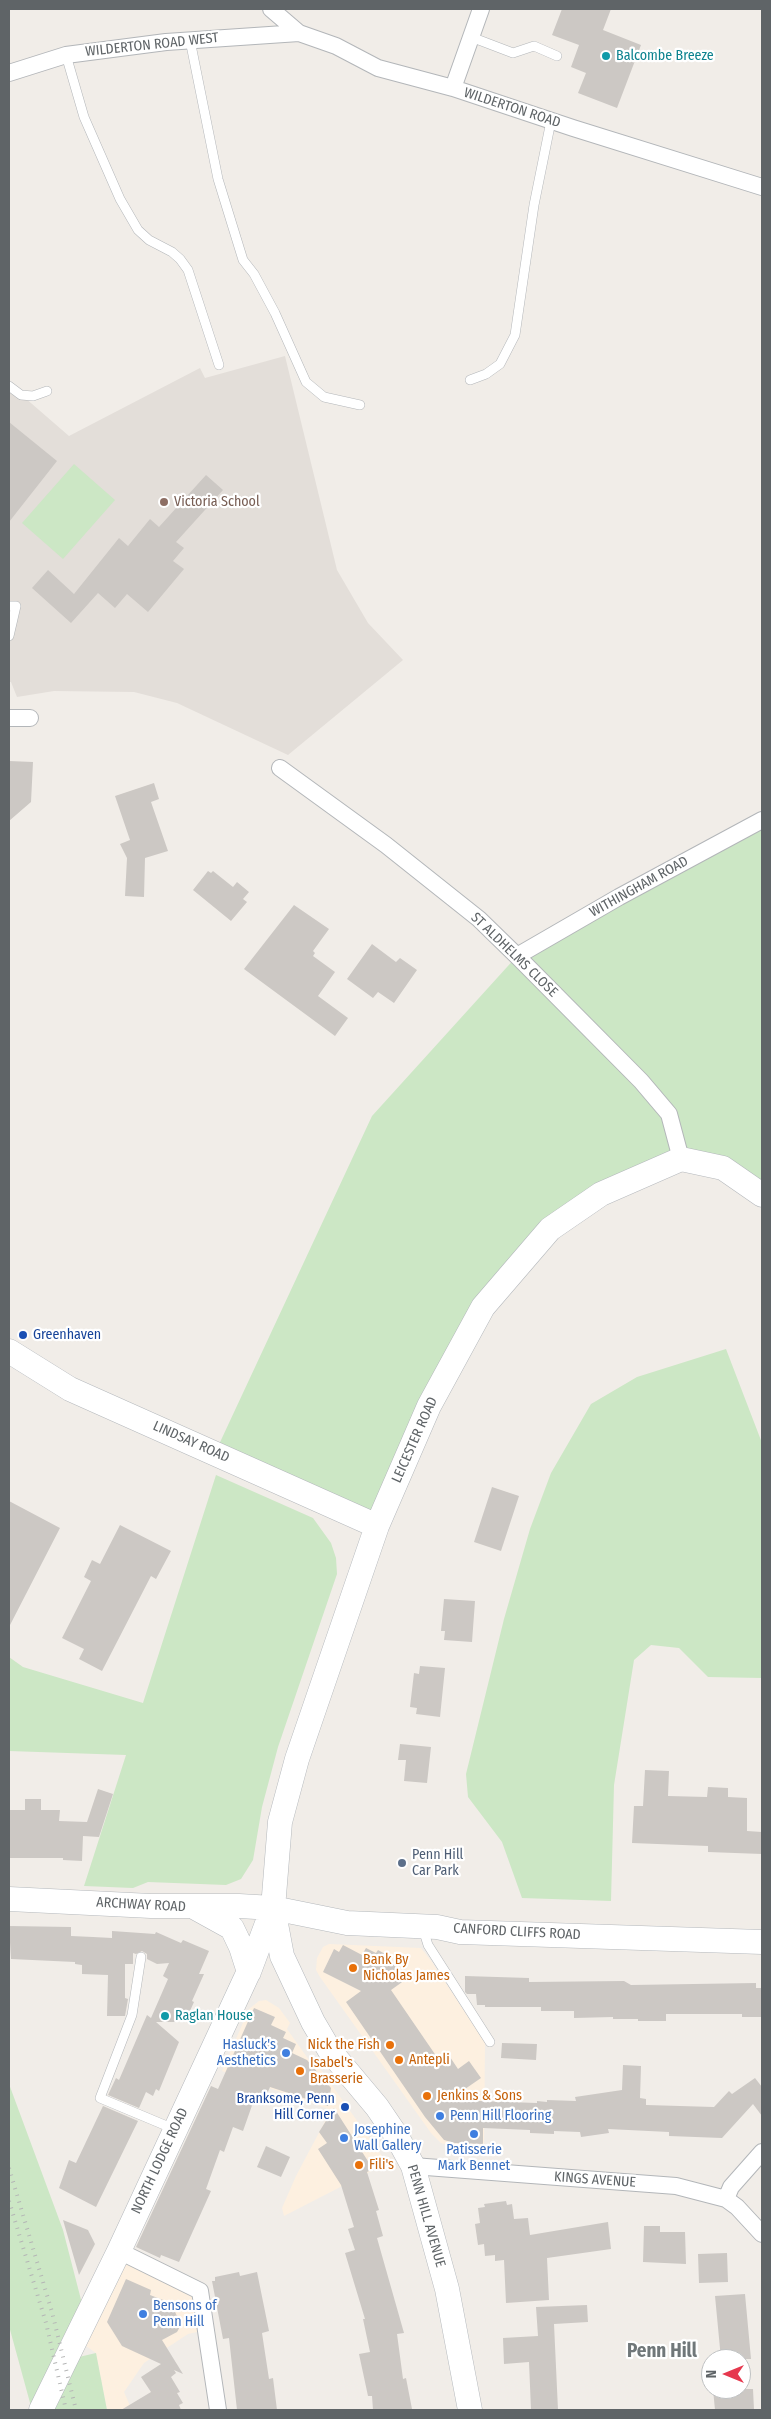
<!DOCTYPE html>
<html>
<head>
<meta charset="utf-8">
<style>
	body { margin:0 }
	#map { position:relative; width:771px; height:2419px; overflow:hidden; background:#f1ede8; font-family:"Fira Sans Condensed",sans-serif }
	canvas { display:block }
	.frame { position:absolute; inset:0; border:10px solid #5f6467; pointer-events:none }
	.north { position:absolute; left:701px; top:2349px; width:50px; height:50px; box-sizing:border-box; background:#fff; border:1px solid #bfc1c2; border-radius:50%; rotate:270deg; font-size:14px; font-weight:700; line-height:20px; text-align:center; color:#5f6467 }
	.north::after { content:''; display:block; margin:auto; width:18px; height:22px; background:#e6384e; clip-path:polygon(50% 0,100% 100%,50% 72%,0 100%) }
</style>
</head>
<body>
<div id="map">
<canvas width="771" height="2419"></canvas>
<div class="frame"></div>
<div class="north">N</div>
</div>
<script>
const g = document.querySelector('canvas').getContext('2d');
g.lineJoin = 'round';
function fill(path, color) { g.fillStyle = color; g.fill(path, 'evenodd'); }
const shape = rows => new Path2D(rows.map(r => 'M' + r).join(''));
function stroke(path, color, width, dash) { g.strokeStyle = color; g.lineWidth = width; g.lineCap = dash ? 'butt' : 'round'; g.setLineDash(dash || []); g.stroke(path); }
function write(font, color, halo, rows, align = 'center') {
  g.font = font + ' "Fira Sans Condensed",sans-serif'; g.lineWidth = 4.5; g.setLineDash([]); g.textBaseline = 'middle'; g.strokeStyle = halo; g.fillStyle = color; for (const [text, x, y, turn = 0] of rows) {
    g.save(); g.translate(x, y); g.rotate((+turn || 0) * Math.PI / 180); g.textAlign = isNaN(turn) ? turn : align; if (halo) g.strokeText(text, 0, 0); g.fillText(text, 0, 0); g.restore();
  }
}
const commercial = shape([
	[329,1944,421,1948,432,1962,485,2043,484,2150,447,2145,441,2143,431,2133,320,1977,316,1970,317,1958,323,1947],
	[266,2000,279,2008,290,2023,287,2029,309,2060,316,2063,387,2163,284,2216,282,2208,296,2176,331,2110,222,2071,249,2009,259,2001],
	[119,2251,200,2291,206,2330,188,2334,144,2363,124,2392,131,2408,129,2410,107,2410,96,2353,76,2339]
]);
const education = shape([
	[285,356,337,570,368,623,403,660,288,755,177,703,134,692,54,691,17,697,11,682,9,682,9,384,69,436,200,368,205,378]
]);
const green = shape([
	[74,464,115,500,63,559,22,523],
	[762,820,762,1195,681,1159,601,1194,483,1307,377,1526,215,1453,372,1116,517,956],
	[726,1349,762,1443,762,1678,708,1677,679,1648,651,1645,634,1660,614,1785,611,1901,522,1898,502,1842,468,1797,466,1774,504,1619,530,1529,551,1473,591,1404,637,1377],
	[216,1475,313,1518,331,1543,336,1558,337,1574,278,1747,262,1807,253,1860,241,1879,226,1885,148,1882,133,1888,84,1886,126,1755,9,1751,9,1657,23,1667,143,1703],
	[9,2084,63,2230,86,2319,66,2360,96,2353,107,2410,32,2410,9,2326]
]);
const building = shape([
	[562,9,611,9,603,30,641,45,617,108,578,93,586,73,571,67,579,45,552,35],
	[9,422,57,461,9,522],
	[206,475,223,490,176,542,184,548,173,561,184,569,148,612,127,594,115,608,98,593,71,623,32,588,48,570,74,594,119,538,128,546,150,519,159,527],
	[9,761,33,762,31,802,9,821],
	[154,783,159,799,151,802,168,851,145,858,144,897,125,896,127,858,120,844,130,840,115,796],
	[208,871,211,873,213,871,233,887,237,882,249,892,243,899,247,902,231,921,193,890],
	[294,905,329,929,313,951,315,953,313,956,335,972,318,996,348,1018,335,1036,244,969],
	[372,944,396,962,400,958,417,970,394,1003,378,992,373,998,347,979],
	[492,1487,519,1496,501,1551,474,1542],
	[9,1501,60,1528,9,1627],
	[120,1525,171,1551,156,1579,151,1576,102,1671,79,1659,84,1649,62,1638,91,1581,84,1577,92,1560,100,1564],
	[444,1599,475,1601,472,1642,444,1640,445,1631,441,1631],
	[420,1666,445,1668,440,1717,416,1714,417,1708,410,1707,414,1673,419,1674],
	[400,1744,431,1747,427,1783,404,1781,406,1760,398,1760],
	[645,1770,669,1771,668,1796,707,1797,708,1787,728,1788,728,1797,747,1798,747,1831,762,1832,762,1854,708,1852,708,1846,632,1843,634,1806,643,1806],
	[98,1789,113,1794,99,1837,83,1836,82,1861,63,1860,63,1858,9,1858,9,1810,25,1810,25,1799,41,1799,41,1810,60,1810,59,1821,87,1822],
	[9,1926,71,1927,71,1936,93,1937,112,1938,112,1931,155,1934,156,1932,181,1943,183,1940,209,1951,199,1974,204,1974,192,2001,194,2002,185,2022,156,2022,179,2042,159,2091,156,2089,153,2096,146,2092,139,2108,108,2095,116,2078,119,2080,147,2015,151,2018,168,1979,163,1976,169,1963,157,1964,147,1959,147,1954,142,1951,136,1954,133,1953,133,1964,125,1964,125,1998,128,1999,125,2016,107,2016,108,1975,82,1974,82,1965,75,1964,75,1962,11,1959],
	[343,1945,362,1955,366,1948,376,1953,378,1950,387,1955,405,1980,391,1990,441,2063,450,2057,458,2069,469,2061,481,2078,449,2100,537,2103,537,2101,547,2102,547,2100,576,2101,575,2097,622,2090,623,2065,641,2066,640,2098,646,2099,646,2105,714,2107,729,2091,732,2094,755,2078,762,2087,762,2116,753,2104,722,2138,669,2136,669,2132,608,2129,609,2133,581,2137,580,2132,554,2131,554,2134,530,2133,530,2130,483,2128,483,2144,455,2143,444,2140,425,2117,346,2002,361,1991,323,1972,334,1949,339,1952],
	[465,1976,529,1978,529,1982,624,1981,631,1985,756,1983,756,1988,762,1988,762,2017,742,2017,742,2014,666,2014,666,2021,638,2021,638,2019,613,2019,613,2017,574,2018,574,2011,541,2011,541,2007,485,2007,485,2005,477,2005,476,1994,467,1994,465,1992],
	[254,2008,275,2017,271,2025,286,2032,283,2038,296,2044,292,2053,307,2060,331,2088,328,2106,270,2087,264,2101,255,2097,243,2131,233,2127,224,2152,220,2150,206,2189,211,2191,179,2262,161,2255,160,2258,136,2247,211,2086,218,2089],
	[502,2043,537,2044,536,2060,501,2058],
	[103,2106,138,2121,96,2207,59,2188,69,2160,76,2163],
	[334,2108,373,2169,367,2172,379,2210,376,2211,383,2236,377,2238,404,2333,397,2334,403,2379,406,2378,412,2409,373,2410,372,2396,368,2396,359,2354,370,2352,363,2319,365,2319,345,2253,355,2250,348,2229,354,2227,341,2185,318,2149,327,2143,319,2132],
	[266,2146,290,2157,281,2177,257,2167],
	[506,2201,507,2205,512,2204,514,2219,528,2218,530,2235,608,2222,611,2249,547,2258,549,2300,506,2303,504,2260,495,2261,495,2255,485,2256,484,2244,478,2245,475,2224,480,2223,478,2208,485,2207,484,2204],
	[63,2220,88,2230,95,2244,79,2275],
	[644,2226,660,2226,660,2232,685,2232,686,2264,643,2262],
	[727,2253,728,2282,699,2283,698,2254],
	[239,2272,240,2276,257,2272,269,2331,262,2333,269,2379,273,2378,277,2410,237,2410,229,2338,223,2339,212,2281,215,2281,215,2277],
	[126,2279,151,2290,150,2295,171,2303,181,2325,177,2332,162,2340,183,2374,174,2370,176,2373,171,2377,180,2392,177,2393,183,2403,179,2405,181,2410,121,2410,151,2392,141,2377,161,2364,122,2346,107,2322],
	[745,2294,751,2359,721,2359,715,2296],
	[587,2305,588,2322,554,2324,558,2410,531,2410,529,2362,504,2364,503,2338,538,2336,536,2307],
	[713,2389,753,2389,754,2410,715,2410]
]);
const lane = shape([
	[471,37,513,53,534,46,557,56],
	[190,40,218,179,243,260,254,274,275,313,306,382,324,397,360,405],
	[66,55,84,117,120,199,138,230,149,240,172,252,180,259,188,270,219,365],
	[470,380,486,374,500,364,515,335,534,205,551,121],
	[9,386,21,395,33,396,47,391],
	[9,606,16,606,9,636],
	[423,1929,428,1945,490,2042],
	[141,1957,132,2015,100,2098,174,2129]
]);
const street = shape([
	[271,9,299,33,336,46,378,68,453,88,573,128,762,187],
	[9,73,66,55,166,42,299,33],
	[453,88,481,9],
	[9,718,30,718],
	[280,768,386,845,479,919,517,956,641,1081,669,1114,681,1159],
	[517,956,619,897,762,820],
	[413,2166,676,2186,726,2199,737,2207,762,2234],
	[726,2199,731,2187,762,2152],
	[119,2251,200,2291,218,2410]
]);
const secondary = shape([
	[9,1351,70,1389,377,1526],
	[9,1899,151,1906,239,1906,273,1908,347,1923,437,1927,460,1932,762,1942],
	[194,1907,232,1928,241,1947,249,1972],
	[41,2410,119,2251,250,1969,272,1910],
	[470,2410,447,2289,413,2166,396,2135,377,2107,330,2051,313,2022,282,1956,273,1908,280,1822,297,1759,377,1526,429,1406,483,1307,550,1229,601,1194,681,1159,723,1168,762,1195]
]);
const rail = shape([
	[9,2168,52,2312,76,2410],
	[9,2201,46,2323,66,2410]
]);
const markers = [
	[606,56,5,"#0f9aa8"],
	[164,502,5,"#8d6e63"],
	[23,1335,5,"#1a4fb4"],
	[402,1863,5,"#5c6f8a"],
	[353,1968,5,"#e8710a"],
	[165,2016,5,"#0f9aa8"],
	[390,2045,5,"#e8710a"],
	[286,2053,5,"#3f7fe0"],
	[399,2060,5,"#e8710a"],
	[300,2071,5,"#e8710a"],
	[427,2096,5,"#e8710a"],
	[345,2107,5,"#1a4fb4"],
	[440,2116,5,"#3f7fe0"],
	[474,2134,5,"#3f7fe0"],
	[344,2138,5,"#3f7fe0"],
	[359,2165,5,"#e8710a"],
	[143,2314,5,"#3f7fe0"]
];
const streetNames = [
	["WILDERTON ROAD WEST",152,45,-6],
	["WILDERTON ROAD",512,108,18],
	["WITHINGHAM ROAD",639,887,-29],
	["ST ALDHELMS CLOSE",514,955,44],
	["LEICESTER ROAD",415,1440,-66],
	["LINDSAY ROAD",191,1442,24],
	["ARCHWAY ROAD",141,1905,3],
	["CANFORD CLIFFS ROAD",517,1932,3],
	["NORTH LODGE ROAD",160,2161,-65],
	["KINGS AVENUE",595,2180,4],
	["PENN HILL AVENUE",426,2216,74]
];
const cultureNames = [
	["Balcombe Breeze",616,56],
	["Raglan House",175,2016]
];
const educationNames = [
	["Victoria School",174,502]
];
const transitNames = [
	["Greenhaven",33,1335],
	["Branksome, Penn",335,2099,"right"],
	["Hill Corner",335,2115,"right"]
];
const serviceNames = [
	["Penn Hill",412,1855],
	["Car Park",412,1871]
];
const foodNames = [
	["Bank By",363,1960],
	["Nicholas James",363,1976],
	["Nick the Fish",380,2045,"right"],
	["Antepli",409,2060],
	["Isabel's",310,2063],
	["Brasserie",310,2079],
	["Jenkins & Sons",437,2096],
	["Fili's",369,2165]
];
const shopNames = [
	["Hasluck's",276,2045,"right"],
	["Aesthetics",276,2061,"right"],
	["Penn Hill Flooring",450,2116],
	["Josephine",354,2130],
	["Wall Gallery",354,2146],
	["Patisserie",474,2150,"center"],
	["Mark Bennet",474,2166,"center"],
	["Bensons of",153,2306],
	["Penn Hill",153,2322]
];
const districtNames = [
	["Penn Hill",662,2352]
];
fill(commercial, '#fdf0e0');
fill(education, '#e3ded9');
fill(green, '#cce7c5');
fill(building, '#ccc8c4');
stroke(lane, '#b3b6b9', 10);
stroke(street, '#b3b6b9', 18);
stroke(secondary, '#b4b8bc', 25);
stroke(lane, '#fff', 9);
stroke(street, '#fff', 16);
stroke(secondary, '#fff', 24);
stroke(rail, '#b4b5b5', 4, [1, 6]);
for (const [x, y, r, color] of markers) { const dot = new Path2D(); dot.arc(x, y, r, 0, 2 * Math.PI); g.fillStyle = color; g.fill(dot); stroke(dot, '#fff', 2); }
write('14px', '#5f6467', '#fff', streetNames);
write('14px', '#0d838f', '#fff', cultureNames, 'left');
write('14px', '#785e54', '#fff', educationNames, 'left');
write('14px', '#164399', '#fff', transitNames, 'left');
write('14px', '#4e5e75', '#fff', serviceNames, 'left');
write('14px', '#c56008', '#fff', foodNames, 'left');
write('14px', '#366cbe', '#fff', shopNames, 'left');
write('bold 19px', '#707779', '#fff', districtNames);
</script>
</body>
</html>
